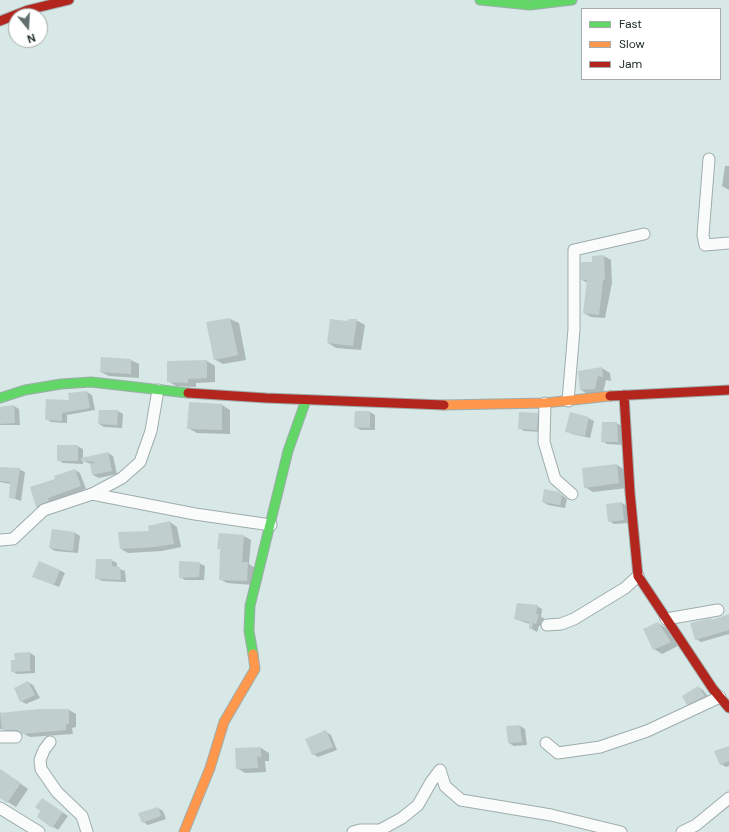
<!DOCTYPE html>
<html>
<head>
<meta charset="utf-8">
<style>
	body { margin:0 }
	#map { position:relative; width:729px; height:832px; overflow:hidden; background:#d7e8e7; font-family:"DM Sans",sans-serif }
	canvas { display:block }
	.legend { position:absolute; left:581px; top:8px; width:140px; height:72px; box-sizing:border-box; background:#fff; border:1px solid #a6abab; margin:0; padding:5px 7px; list-style:none; font-size:12px; color:#212d2c }
	.legend li { display:flex; align-items:center; gap:8px; height:20px }
	.legend b { width:20px; border:1px solid #a6abab }
	.north { position:absolute; left:8px; top:8px; width:40px; height:40px; box-sizing:border-box; background:#fff; border:1px solid #a6abab; border-radius:50%; rotate:162deg; font-size:11px; font-weight:700; line-height:16px; text-align:center; color:#212d2c }
	.north::after { content:''; display:block; margin:auto; width:14px; height:18px; background:#616e6d; clip-path:polygon(50% 0,100% 100%,50% 72%,0 100%) }
</style>
</head>
<body>
<div id="map">
<canvas width="729" height="832"></canvas>
<ul class="legend">
<li><b style="height:5px;background:#63d668"></b>Fast</li>
<li><b style="height:5px;background:#ff974d"></b>Slow</li>
<li><b style="height:5px;background:#b3261e"></b>Jam</li>
</ul>
<div class="north">N</div>
</div>
<script>
const g = document.querySelector('canvas').getContext('2d');
g.lineJoin = 'round';
function fill(path, color) { g.fillStyle = color; g.fill(path, 'evenodd'); }
const shape = rows => new Path2D(rows.map(r => 'M' + r).join(''));
function stroke(path, color, width, dash) { g.strokeStyle = color; g.lineWidth = width; g.lineCap = dash ? 'butt' : 'round'; g.setLineDash(dash || []); g.stroke(path); }
const shadow = shape([
	[725,166,729,166,729,190,722,186],
	[604,256,611,260,612,283,605,318,591,317,584,313,588,283,582,280,593,263],
	[230,319,239,323,246,360,223,364,214,359,207,323],
	[356,320,365,325,361,350,336,348,328,343],
	[131,360,139,364,139,378,109,376,101,372],
	[207,361,215,366,215,382,196,383,196,387,176,386,168,381],
	[602,368,610,373,611,381,606,380,603,393,589,395,581,390],
	[87,392,92,395,95,410,67,415,67,423,51,422,46,419,70,401],
	[222,405,230,410,230,434,197,433,188,428],
	[14,406,19,409,20,425,0,425,0,407],
	[100,411,118,411,123,414,122,428,104,427,99,424],
	[370,412,375,415,375,430,361,430,355,427],
	[537,414,543,417,542,432,524,431,519,428],
	[588,418,594,421,590,438,572,434,567,431],
	[616,423,622,426,623,445,607,444,602,441],
	[77,446,83,449,83,459,108,453,113,456,117,474,99,478,93,475,91,464,83,461,83,464,63,463,58,460],
	[617,465,625,470,627,488,593,492,585,487],
	[0,468,19,469,25,472,21,501,10,497,11,484,0,482],
	[75,470,80,473,86,489,53,501,54,504,43,510,37,507,31,487,56,480],
	[558,492,567,499,565,508,548,505,543,502],
	[622,503,627,506,628,523,614,524,609,521],
	[170,522,177,527,181,547,162,551,128,553,121,549,150,532,149,526],
	[52,531,75,533,80,536,78,553,55,551,50,548],
	[220,534,244,536,251,540,249,564,254,567,253,585,227,583,220,579,221,550,218,548],
	[111,560,117,563,117,568,125,571,126,582,102,581,96,578],
	[199,563,205,566,204,580,185,580,180,577],
	[59,570,65,573,59,587,39,579],
	[537,606,542,609,541,617,544,618,542,626,539,626,537,632,530,628,530,624,515,619],
	[729,615,729,634,701,642,696,639,711,619,713,621],
	[658,623,666,628,678,646,662,654,654,649],
	[30,653,35,656,35,673,17,674,12,671],
	[28,682,33,685,40,698,26,704,21,701],
	[698,687,703,690,710,699,693,707,688,704],
	[69,710,76,714,76,727,72,728,73,734,30,737,24,734,10,734,3,729,0,729,0,711,1,714],
	[520,726,525,729,527,745,514,746,509,743,507,727],
	[326,732,331,735,337,750,318,757,313,754],
	[729,747,729,766,726,767,721,764],
	[261,748,269,753,269,761,265,761,266,772,245,773,237,768],
	[0,769,28,789,16,807,0,797],
	[47,802,68,816,58,830,38,817],
	[158,808,163,811,166,819,148,825,143,822]
]);
const building = shape([
	[604,255,605,280,603,280,599,315,583,313,587,280,581,280,581,262,592,262,592,256],
	[230,318,238,355,214,360,206,322],
	[330,319,348,321,349,319,357,319,353,346,327,343],
	[101,357,131,359,131,374,100,372],
	[207,360,207,378,188,379,188,383,167,382,167,361],
	[602,367,603,377,598,376,595,389,580,390,578,371],
	[87,391,90,408,62,413,62,421,45,420,46,399,69,400,68,393],
	[189,402,222,404,222,430,187,429],
	[14,405,15,423,0,424,0,407],
	[99,410,118,410,117,425,98,424],
	[355,411,370,411,370,428,354,427],
	[519,412,538,413,537,430,518,429],
	[570,412,589,417,585,436,565,432],
	[602,422,617,422,618,442,601,442],
	[57,445,78,445,78,461,57,461],
	[108,452,112,471,92,475,90,464,97,462,81,461,81,458],
	[617,464,619,483,584,488,582,468],
	[0,467,20,468,15,499,9,498,10,482,0,481],
	[75,469,81,486,48,498,49,501,36,507,30,487,55,479,54,476],
	[544,489,559,492,562,495,560,505,542,502],
	[622,502,624,520,608,522,606,504],
	[170,521,174,544,154,547,120,549,118,532,149,531,148,526],
	[52,529,75,532,73,551,49,548],
	[219,533,244,535,242,562,248,562,247,581,219,580,220,549,217,549],
	[96,559,112,559,112,566,120,567,121,580,95,579],
	[39,561,60,570,54,585,32,577],
	[179,561,200,562,199,577,179,578],
	[517,603,538,605,536,614,539,614,536,624,533,623,532,629,529,629,529,622,514,619],
	[729,614,729,630,695,640,690,623,711,618,711,620],
	[658,622,671,642,653,650,643,629],
	[30,652,30,671,11,672,11,660,15,660,14,653],
	[28,681,35,695,20,702,14,688],
	[698,686,705,696,687,705,682,696],
	[38,709,69,709,69,724,66,724,66,730,22,734,16,730,2,730,0,713],
	[520,725,522,742,508,743,506,726],
	[326,730,333,747,312,755,305,739],
	[729,746,729,761,720,765,714,751],
	[261,747,261,757,257,756,258,768,236,769,235,748],
	[0,769,21,783,7,803,0,798],
	[42,798,63,812,52,828,37,817,40,811,35,807],
	[158,807,161,816,142,823,138,813]
]);
const street = shape([
	[709,159,703,235,705,245,729,243],
	[568,401,574,329,574,250,644,234],
	[545,403,544,442,555,479,572,494],
	[92,494,195,514,271,525],
	[0,540,13,539,44,510,92,494,122,478,140,462,151,431,158,390],
	[666,619,718,610],
	[547,625,561,624,574,619,625,588,638,576],
	[0,737,16,737],
	[50,742,44,750,40,760,41,769,57,792,82,816,87,832],
	[546,743,558,753,600,747,647,731,720,697],
	[0,808,39,832],
	[353,832,360,830,380,830,402,818,418,805,431,782,440,770,445,786,461,800,551,815,621,832],
	[682,832,696,825,729,798]
]);
const fast = shape([
	[480,0,530,5,572,0],
	[0,398,25,390,61,384,91,382,188,393],
	[253,654,249,631,250,606,288,451,306,400]
]);
const slow = shape([
	[444,405,545,403,610,396],
	[184,832,210,768,224,722,255,669,253,654]
]);
const jam = shape([
	[0,21,28,10,69,0],
	[188,393,266,398,444,405],
	[624,395,630,493,638,576,713,689,729,708],
	[610,396,729,390]
]);
fill(shadow, '#0003');
fill(building, '#c1cece');
stroke(street, '#9facac', 13);
stroke(fast, '#9facac', 11);
stroke(slow, '#9facac', 11);
stroke(jam, '#9facac', 11);
stroke(street, '#f9fcfb', 11);
stroke(fast, '#63d668', 9);
stroke(slow, '#ff974d', 9);
stroke(jam, '#b3261e', 9);
</script>
</body>
</html>
